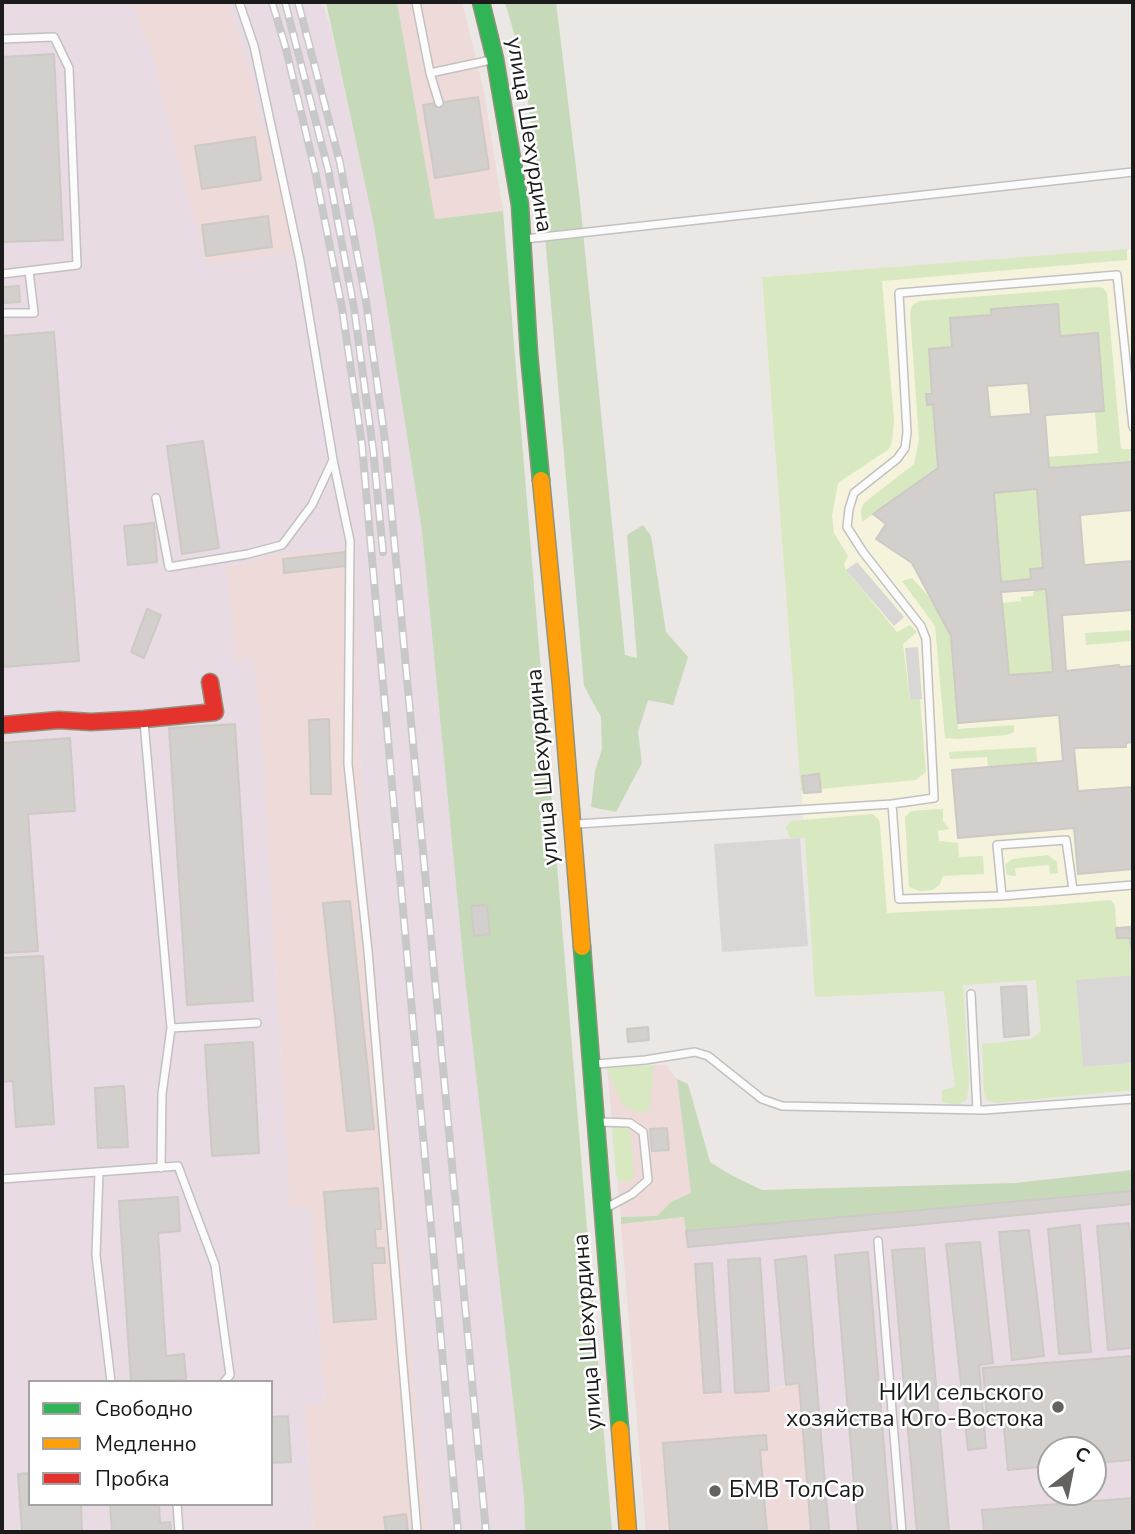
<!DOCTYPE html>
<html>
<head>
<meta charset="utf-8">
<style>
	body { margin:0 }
	#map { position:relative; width:1135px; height:1534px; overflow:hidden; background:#eae7e4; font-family:"Nunito Sans",sans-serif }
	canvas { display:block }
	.frame { position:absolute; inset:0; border:4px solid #1b1b1b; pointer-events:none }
	.legend { position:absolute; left:28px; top:1380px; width:245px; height:126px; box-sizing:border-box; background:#fff; border:2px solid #a4a4a4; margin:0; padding:9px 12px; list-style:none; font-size:21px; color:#1b1b1b }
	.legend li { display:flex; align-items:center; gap:14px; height:35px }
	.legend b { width:35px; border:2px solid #a4a4a4 }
	.north { position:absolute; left:1037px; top:1436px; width:70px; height:70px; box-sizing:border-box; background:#fff; border:2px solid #a4a4a4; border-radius:50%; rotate:32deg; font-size:19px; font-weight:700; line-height:28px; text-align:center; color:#1b1b1b }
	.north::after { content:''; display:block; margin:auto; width:24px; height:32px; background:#636261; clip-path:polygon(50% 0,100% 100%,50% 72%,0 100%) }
</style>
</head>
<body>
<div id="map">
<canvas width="1135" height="1534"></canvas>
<div class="frame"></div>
<ul class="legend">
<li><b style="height:9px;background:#30b455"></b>Свободно</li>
<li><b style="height:9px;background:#ff9f0a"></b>Медленно</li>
<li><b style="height:9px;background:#e5322d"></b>Пробка</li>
</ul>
<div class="north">С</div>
</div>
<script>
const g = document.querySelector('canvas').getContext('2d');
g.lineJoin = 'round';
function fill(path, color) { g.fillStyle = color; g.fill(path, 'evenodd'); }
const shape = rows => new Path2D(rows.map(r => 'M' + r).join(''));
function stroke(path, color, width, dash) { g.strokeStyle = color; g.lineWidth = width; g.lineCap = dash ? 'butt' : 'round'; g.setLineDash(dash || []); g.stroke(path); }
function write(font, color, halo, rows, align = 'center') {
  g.font = font + ' "Nunito Sans",sans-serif'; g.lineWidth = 5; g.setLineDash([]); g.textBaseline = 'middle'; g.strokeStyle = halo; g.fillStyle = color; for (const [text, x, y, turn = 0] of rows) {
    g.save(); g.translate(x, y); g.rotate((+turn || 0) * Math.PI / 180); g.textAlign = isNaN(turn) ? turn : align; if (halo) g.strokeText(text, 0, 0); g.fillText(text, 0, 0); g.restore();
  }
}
const commercial = shape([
	[131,2,228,2,250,72,295,252,205,265,153,58],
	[397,2,462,2,484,92,503,211,435,219],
	[355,548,362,821,428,1532,313,1532,305,1403,325,1403,310,1207,290,1209,259,700,235,660,226,567,281,553],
	[666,1065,677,1079,691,1194,671,1202,657,1216,621,1217,607,1068],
	[685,1217,688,1247,695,1264,721,1392,769,1391,799,1383,811,1532,646,1532,621,1224]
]);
const industrial = shape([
	[2,2,131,2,153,58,206,265,295,252,250,72,228,2,322,2,331,29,374,226,422,531,465,978,524,1497,525,1532,428,1532,362,821,355,548,281,553,226,567,235,660,253,658,259,700,290,1208,310,1207,325,1403,305,1404,313,1532,2,1532],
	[30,1382,271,1382,271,1504,30,1504],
	[1133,1191,1133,1532,811,1532,799,1383,786,1385,769,1391,704,1393,695,1264,688,1247,686,1231],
	[1051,1450,1093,1450,1093,1492,1051,1492]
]);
const education = shape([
	[1133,249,1133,954,886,936,805,840,762,277]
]);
const grass = shape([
	[1127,249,1127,260,882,281,894,420,892,442,889,449,838,483,832,516,834,533,848,556,844,564,846,570,897,632,910,625,917,632,903,644,910,700,920,699,926,772,916,780,820,789,819,775,803,776,804,791,801,791,762,277],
	[1098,287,1103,288,1107,293,1121,449,1133,449,1133,462,1049,468,1048,457,1098,453,1095,411,1104,410,1098,334,1060,336,1057,304,991,309,991,315,950,318,952,347,929,350,932,394,926,395,927,405,933,404,938,468,862,522,861,510,864,503,914,464,919,440,910,314,911,308,914,304,920,301],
	[1037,489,1043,568,1030,570,1031,579,1001,582,994,493],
	[912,578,930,598,951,636,958,729,1014,725,1014,732,1007,735,958,739,945,738,935,626,902,581],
	[1046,589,1053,672,1009,675,1002,603,1021,601,1021,597,1033,596,1034,590],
	[1133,630,1133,641,1086,645,1085,633],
	[1036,747,1037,763,988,767,987,757,950,759,949,752],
	[939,809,943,809,943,821,949,829,938,831,939,841,958,843,959,857,983,856,984,874,943,876,940,884,933,890,920,891,909,887,905,817,911,811],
	[873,814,879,820,880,825,887,913,1039,906,1111,900,1115,906,1117,937,1130,938,1131,948,1133,948,1133,975,1076,980,1083,1067,1133,1063,1133,1090,995,1103,987,1100,984,1093,982,1044,1031,1039,1041,1031,1036,980,963,985,969,1080,967,1099,958,1105,942,1102,942,1090,955,1087,944,991,815,997,805,838,790,838,786,828,790,821],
	[1048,855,1057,862,1058,873,1050,874,1049,865,1015,868,1016,876,1007,875,1005,865,1012,859],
	[654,1065,649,1110,645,1113,633,1111,622,1104,607,1068],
	[619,1125,625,1125,630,1129,634,1177,630,1182,619,1181,616,1174,612,1130]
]);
const forest = shape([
	[326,2,397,2,435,219,503,211,612,1532,525,1532,524,1497,465,978,422,531,374,226],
	[505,2,556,2,580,201,625,655,637,658,627,535,643,525,651,536,666,632,688,657,673,705,648,700,638,732,642,763,616,812,591,807,595,771,602,749,601,717,584,686,544,224,523,64],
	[677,1079,688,1084,710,1162,731,1175,762,1190,1015,1183,1133,1170,1133,1191,686,1231,684,1217,621,1224,621,1217,657,1216,671,1202,691,1193]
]);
const parking = shape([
	[857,562,904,617,894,626,846,570],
	[918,647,922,699,910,700,905,648],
	[800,838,808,946,722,952,714,844],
	[1133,975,1133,1063,1083,1067,1076,980]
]);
const building = shape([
	[54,54,63,240,2,242,2,57,54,54],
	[478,97,489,169,435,178,423,105,478,97],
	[255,137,261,180,202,189,195,146,255,137],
	[268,216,272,247,206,256,202,225,268,216],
	[19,286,20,302,2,303,2,287,19,286],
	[1058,304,1060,336,1098,333,1104,411,1045,415,1049,468,1133,462,1133,510,1080,515,1084,565,1133,561,1133,610,1062,615,1066,671,1119,665,1120,667,1133,666,1133,742,1126,743,1126,747,1074,748,1078,791,1133,787,1133,869,1078,874,1074,828,958,838,952,770,1063,761,1059,715,958,723,951,636,912,563,876,539,886,524,873,514,938,468,933,404,927,405,926,394,932,394,929,349,952,347,950,318,991,315,991,309,1058,304],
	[1028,383,1031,414,990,417,987,386,1028,383],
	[1037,489,1043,568,1030,569,1031,579,1001,582,994,493,1037,489],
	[1046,589,1053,672,1009,675,1001,592,1046,589],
	[54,332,79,661,2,667,2,336,54,332],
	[203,441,219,548,182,554,167,446,203,441],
	[154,523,157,562,128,565,124,526,154,523],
	[345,552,346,566,284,573,283,559,345,552],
	[147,609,161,615,144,658,131,652,147,609],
	[329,719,331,794,311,794,309,720,329,719],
	[235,724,253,1001,187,1005,169,728,235,724],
	[70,738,75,811,28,814,38,951,2,953,2,743,70,738],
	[819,774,821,792,804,793,802,776,819,774],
	[350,901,374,1129,347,1131,323,903,350,901],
	[487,905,490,934,474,936,471,906,487,905],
	[1130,927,1130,930,1133,930,1133,948,1131,948,1130,938,1117,938,1116,928,1130,927],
	[43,956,54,1124,16,1127,13,1081,2,1082,2,958,43,956],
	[1026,986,1029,1035,1004,1037,1001,987,1026,986],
	[648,1027,649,1040,628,1042,627,1029,648,1027],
	[253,1042,259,1153,212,1156,205,1045,253,1042],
	[124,1086,128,1147,98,1148,95,1088,124,1086],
	[667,1128,669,1150,652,1151,650,1129,667,1128],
	[378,1188,381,1229,375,1229,376,1248,384,1248,385,1263,372,1263,376,1319,334,1322,324,1192,378,1188],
	[1133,1191,1133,1204,688,1247,686,1231,1133,1191],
	[178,1197,180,1231,158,1233,166,1356,184,1354,186,1379,131,1382,119,1201,178,1197],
	[1129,1223,1133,1269,1133,1348,1108,1350,1097,1226,1129,1223],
	[1080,1225,1091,1352,1059,1354,1048,1229,1080,1225],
	[1029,1230,1044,1356,1012,1360,999,1232,1029,1230],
	[980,1242,993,1363,979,1365,986,1448,968,1450,946,1244,980,1242],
	[924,1248,949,1532,917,1532,892,1250,924,1248],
	[868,1252,891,1532,858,1532,835,1255,868,1252],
	[806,1256,829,1532,811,1532,799,1383,786,1385,775,1260,806,1256],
	[760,1258,769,1391,735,1393,728,1260,760,1258],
	[712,1263,721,1392,704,1393,695,1264,712,1263],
	[1133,1356,1133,1460,1093,1463,1093,1450,1051,1450,1051,1466,1008,1470,1003,1419,987,1420,983,1368,1133,1356],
	[288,1416,291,1462,271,1463,271,1417,288,1416],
	[766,1435,767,1450,760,1450,767,1532,670,1532,663,1443,766,1435],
	[30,1473,30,1504,81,1504,82,1532,22,1532,18,1474,30,1473],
	[1133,1498,1133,1532,984,1532,982,1510,1133,1498],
	[110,1504,159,1504,160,1523,170,1522,171,1532,112,1532,110,1504],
	[406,1514,408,1532,386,1532,384,1517,406,1514]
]);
const lane = shape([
	[239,2,254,46,300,261,333,460,350,541,348,764,368,951,417,1532],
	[416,2,430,73,491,60],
	[2,39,54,37,69,68,77,265,2,274],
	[430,73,439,103],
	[525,239,1133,172],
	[2,313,34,313,29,271],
	[156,498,169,567,248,554,282,545,312,505,333,460],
	[144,722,171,1028,162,1094,161,1168],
	[892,804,899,899,1002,896,1133,885],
	[577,824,892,804,934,798,926,639,921,626,863,552,847,527,849,509,854,493,897,459,905,448,907,432,899,293,1117,275,1133,427],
	[1002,896,997,845,1066,840,1073,890],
	[971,994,977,1110],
	[171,1028,257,1023],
	[596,1064,645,1060,695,1052,708,1056,762,1099,782,1106,984,1110,1133,1099],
	[600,1122,630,1123,643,1132,648,1180,632,1194,606,1208],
	[99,1172,96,1255,111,1382],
	[2,1179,178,1166,215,1265,230,1375,224,1382],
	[878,1241,902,1532],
	[177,1504,179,1532]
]);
const fast = shape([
	[481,2,495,59,520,205,529,354,541,480],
	[582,947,620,1429]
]);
const slow = shape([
	[541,480,561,686,582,947],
	[620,1429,628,1532]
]);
const jam = shape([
	[2,725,59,720,91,722,144,719,215,712,210,682]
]);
const rail = shape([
	[272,2,286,49,315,171,342,308,362,445,458,1532],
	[285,2,328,169,354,308,373,449,383,552],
	[298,2,340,163,366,301,385,441,486,1532]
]);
const markers = [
	[1058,1407,7,"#636261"],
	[715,1491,7,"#636261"]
];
const streetNames = [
	["улица Шехурдина",528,135,81],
	["улица Шехурдина",544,767,-95],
	["улица Шехурдина",589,1332,-94]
];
const poiNames = [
	["НИИ сельского",1044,1394],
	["хозяйства Юго-Востока",1044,1420],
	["БМВ ТолСар",729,1491,"left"]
];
fill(commercial, '#eddad9');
fill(industrial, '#e8dbe4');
fill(education, '#f6f3dd');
fill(grass, '#d8e8c1');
fill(forest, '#c6d9b9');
fill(parking, '#d8d7d5');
fill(building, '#d2cfcd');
stroke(building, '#cdc9c5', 2);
stroke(lane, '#c2c1c0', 10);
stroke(fast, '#93937c', 19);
stroke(slow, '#93937c', 19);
stroke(jam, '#93937c', 19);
stroke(lane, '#fcfbfb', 7);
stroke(fast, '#30b455', 16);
stroke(slow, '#ff9f0a', 16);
stroke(jam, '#e5322d', 16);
stroke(rail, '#c9c8c8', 8);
stroke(rail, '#fff', 5, [16]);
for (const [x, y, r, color] of markers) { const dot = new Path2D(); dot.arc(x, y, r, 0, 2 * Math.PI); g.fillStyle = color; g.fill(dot); stroke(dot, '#fff', 2.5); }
write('23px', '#1b1b1b', '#fff', streetNames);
write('23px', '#1b1b1b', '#fff', poiNames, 'right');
</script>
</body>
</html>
